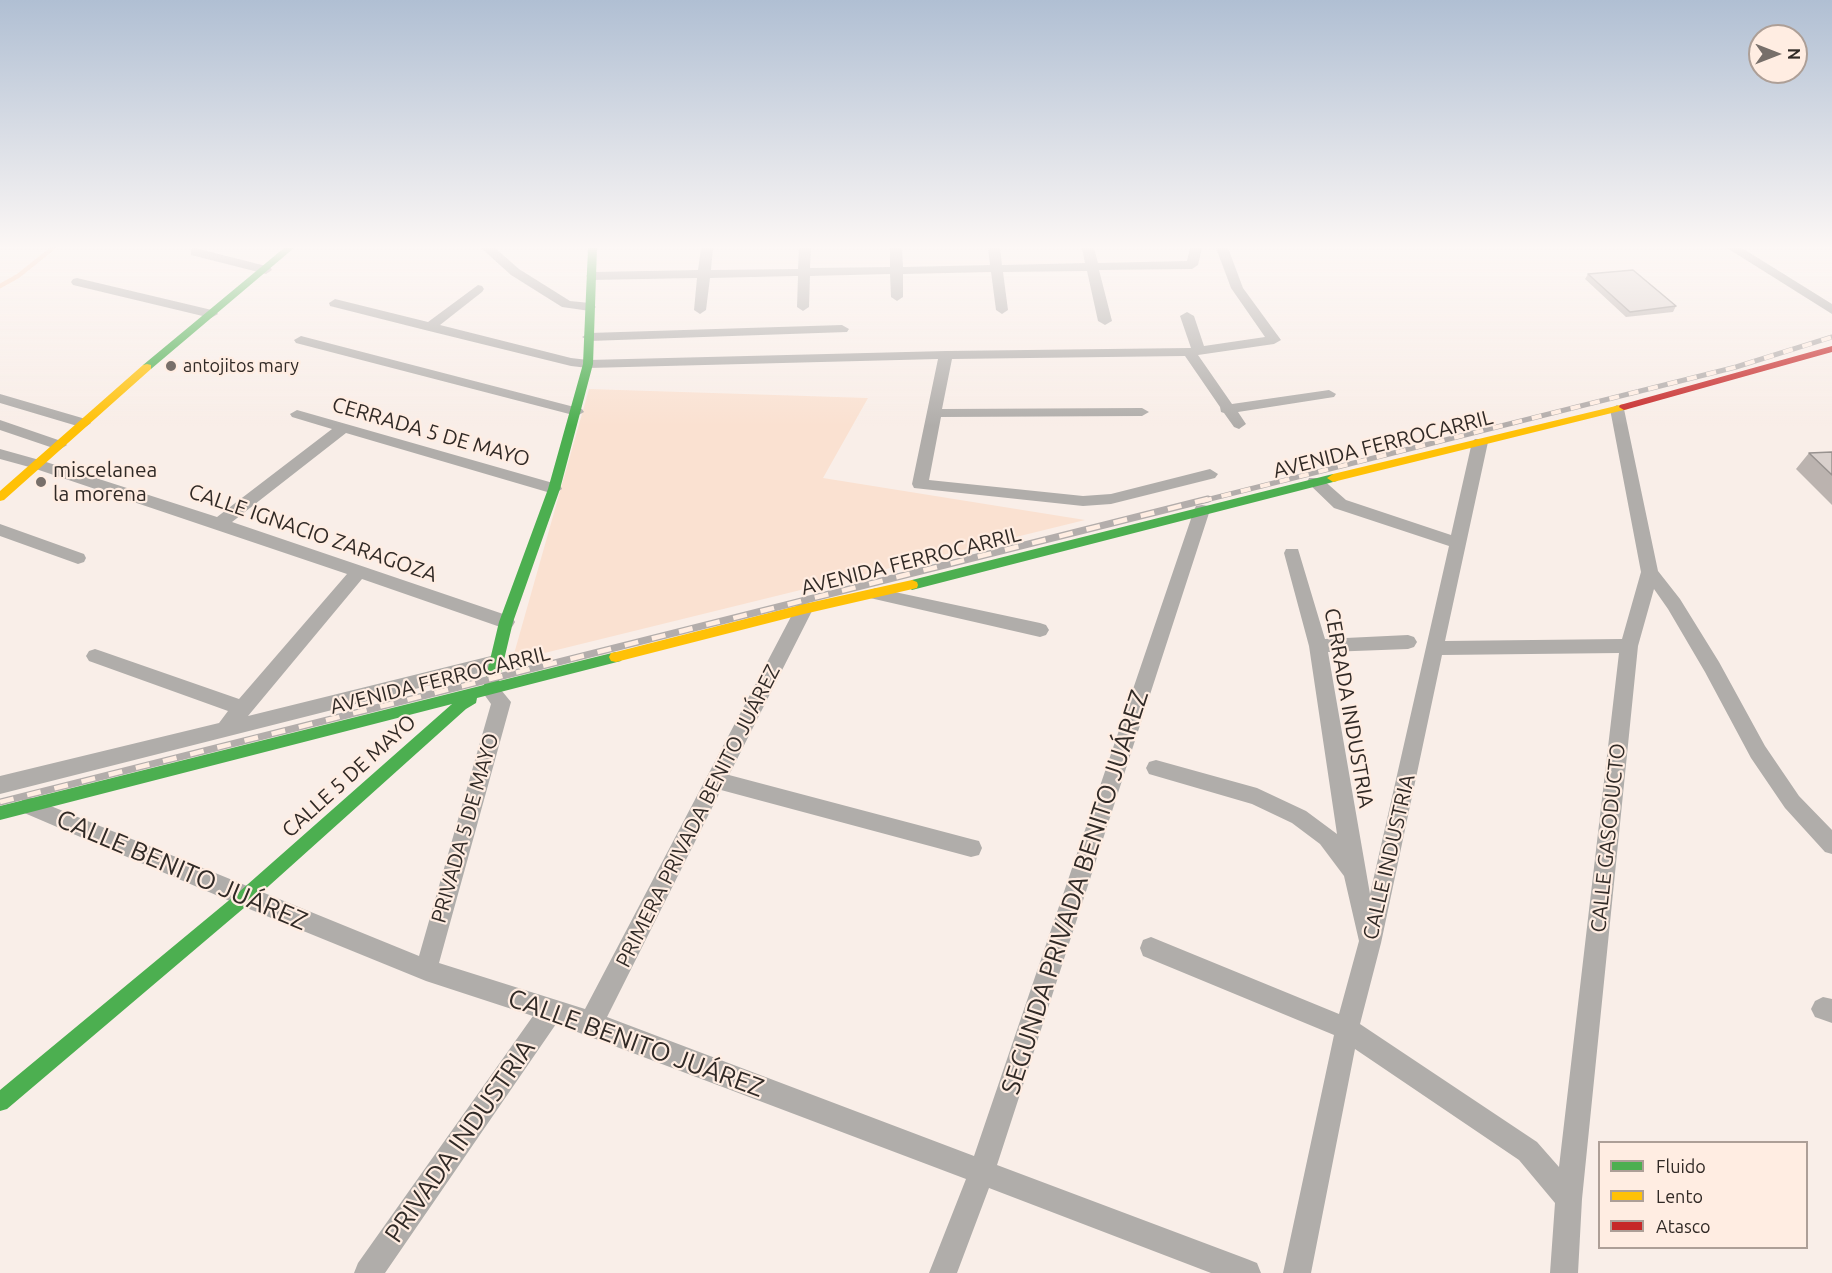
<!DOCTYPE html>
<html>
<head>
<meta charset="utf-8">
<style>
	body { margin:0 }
	#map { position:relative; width:1832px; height:1273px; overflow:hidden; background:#f9eee8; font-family:Ubuntu,sans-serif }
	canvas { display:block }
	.legend { position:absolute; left:1598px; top:1141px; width:210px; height:108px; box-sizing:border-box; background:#ffede2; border:2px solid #ad9f97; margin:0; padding:8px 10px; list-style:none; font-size:18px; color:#312a26 }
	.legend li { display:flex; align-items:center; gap:12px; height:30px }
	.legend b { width:30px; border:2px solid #ad9f97 }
	.north { position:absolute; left:1748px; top:24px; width:60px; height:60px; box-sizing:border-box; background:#ffede2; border:2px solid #ad9f97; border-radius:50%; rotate:90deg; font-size:16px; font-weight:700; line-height:24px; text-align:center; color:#312a26 }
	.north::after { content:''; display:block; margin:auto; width:21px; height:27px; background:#776f6a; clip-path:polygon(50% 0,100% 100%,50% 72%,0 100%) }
</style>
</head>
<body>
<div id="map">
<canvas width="1832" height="1273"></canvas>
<ul class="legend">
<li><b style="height:8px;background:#4caf50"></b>Fluido</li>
<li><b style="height:8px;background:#ffc107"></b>Lento</li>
<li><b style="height:8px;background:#c62828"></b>Atasco</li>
</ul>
<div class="north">N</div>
</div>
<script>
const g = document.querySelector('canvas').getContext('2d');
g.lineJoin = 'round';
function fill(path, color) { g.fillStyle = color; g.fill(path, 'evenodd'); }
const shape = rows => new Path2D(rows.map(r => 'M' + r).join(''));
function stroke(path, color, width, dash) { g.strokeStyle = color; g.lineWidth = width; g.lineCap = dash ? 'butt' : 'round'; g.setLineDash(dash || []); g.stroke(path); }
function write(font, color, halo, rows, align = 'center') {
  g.font = font + ' Ubuntu,sans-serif'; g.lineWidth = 4.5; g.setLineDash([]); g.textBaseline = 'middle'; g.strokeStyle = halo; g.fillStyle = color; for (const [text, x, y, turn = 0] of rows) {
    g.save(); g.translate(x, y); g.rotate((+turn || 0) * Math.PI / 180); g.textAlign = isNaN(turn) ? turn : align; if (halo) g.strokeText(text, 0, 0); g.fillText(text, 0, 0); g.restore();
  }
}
const green = shape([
	[589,389,868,398,823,478,1085,520,512,661]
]);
const stream = shape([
	[0,286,18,276,53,248]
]);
const street = shape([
	[195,248,270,267,272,270,266,274,191,255,191,249,195,248],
	[481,248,495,248,519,269,570,301,590,303,596,307,590,311,562,307,511,275,481,248],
	[701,248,713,248,711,270,798,269,799,248,811,248,810,268,890,267,890,248,902,248,903,267,990,265,988,248,1000,248,1002,265,1085,263,1082,248,1094,248,1098,263,1187,261,1190,248,1202,248,1198,265,1192,269,1099,270,1112,321,1105,325,1098,321,1087,271,1003,272,1008,310,1002,314,996,310,991,272,903,274,903,297,897,301,891,297,890,274,810,276,809,307,803,311,797,307,798,276,710,278,706,310,700,314,694,310,697,278,592,280,586,276,592,272,698,270,701,248],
	[1216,248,1228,248,1243,288,1281,340,1274,344,1198,355,1232,404,1329,390,1336,394,1334,397,1238,412,1246,424,1239,429,1234,427,1224,413,1221,412,1220,407,1185,356,952,359,942,409,1142,408,1149,412,1142,416,941,417,929,480,1083,496,1111,494,1210,469,1218,474,1215,478,1111,504,1083,506,914,488,912,484,938,359,588,368,571,366,425,330,330,306,329,303,335,299,428,322,478,285,482,286,484,289,482,292,440,325,571,358,588,360,946,351,1189,348,1191,348,1180,316,1187,312,1194,316,1204,346,1265,337,1231,288,1216,248],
	[1727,248,1742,248,1832,304,1832,314,1727,248],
	[77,278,216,311,218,314,211,318,73,285,71,282,73,279,77,278],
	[842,325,849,329,847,332,589,341,582,337,589,333,842,325],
	[301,336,582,409,584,412,577,416,296,343,294,340,301,336],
	[0,394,89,420,91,423,84,428,0,403,0,394],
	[1617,405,1624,409,1658,571,1680,599,1719,662,1765,746,1799,796,1832,830,1832,854,1825,852,1785,808,1751,758,1705,672,1668,609,1654,589,1638,646,1582,1199,1578,1273,1550,1273,1555,1203,1519,1160,1355,1049,1311,1273,1283,1273,1334,1035,1143,956,1140,948,1143,940,1151,937,1339,1014,1359,941,1344,876,1320,844,1292,823,1252,804,1149,774,1146,768,1149,762,1156,760,1257,788,1306,811,1337,834,1309,646,1284,553,1286,549,1298,549,1325,639,1408,635,1414,637,1417,642,1414,647,1408,649,1328,652,1370,894,1449,546,1334,508,1307,482,1309,478,1321,478,1346,500,1451,535,1472,442,1475,439,1485,439,1488,442,1445,641,1622,639,1641,572,1610,409,1617,405],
	[1619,653,1559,1167,1537,1142,1360,1024,1381,943,1442,655,1619,653],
	[297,410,560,485,562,489,554,494,346,433,232,522,512,617,515,622,512,627,506,629,362,579,248,716,495,655,502,657,504,662,502,667,0,794,0,776,219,723,228,711,89,661,86,656,89,651,95,649,101,651,239,699,347,574,33,468,0,459,0,449,43,461,217,517,332,429,292,417,290,414,297,410],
	[0,420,64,442,67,445,59,450,0,430,0,420],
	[1202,505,1208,506,1210,510,997,1165,1247,1259,1257,1263,1261,1273,1211,1273,989,1188,957,1273,929,1273,966,1179,556,1024,385,1273,354,1273,358,1263,533,1016,426,981,237,904,22,812,19,806,22,800,29,797,36,800,419,956,491,704,481,690,483,685,490,683,497,685,511,702,439,963,585,1009,795,609,798,604,804,603,810,604,813,609,729,775,971,839,979,841,982,848,979,855,971,857,721,790,607,1017,974,1156,1194,510,1196,506,1202,505],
	[0,524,84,554,86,558,84,562,78,564,0,536,0,524],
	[876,588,1040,623,1046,625,1049,630,1046,635,1040,637,870,598,867,594,870,590,876,588],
	[1823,997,1832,999,1832,1023,1815,1017,1811,1009,1815,1001,1823,997]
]);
const fast = shape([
	[284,248,294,248,151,369,143,369,143,365,284,248],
	[588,248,597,248,593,364,560,489,513,622,499,681,616,652,621,653,623,657,621,661,477,698,476,703,466,709,251,902,7,1109,0,1111,0,1090,239,892,452,704,0,820,0,806,484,685,499,622,548,489,583,364,588,248],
	[1333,474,1337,475,1339,478,1337,481,912,590,906,585,912,580,1333,474]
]);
const slow = shape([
	[147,364,151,365,151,369,4,500,0,501,0,491,143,365,147,364],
	[1624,404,1628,405,1628,409,1333,482,1327,478,1333,474,1624,404],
	[912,580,917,582,918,585,917,588,804,614,616,662,611,661,609,657,611,653,616,652,804,604,912,580]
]);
const jam = shape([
	[1832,346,1832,352,1628,409,1624,410,1619,407,1620,405,1832,346]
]);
const railFar1 = shape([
	[1202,501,1736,367,1832,337]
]);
const rail = shape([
	[0,802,1208,499]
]);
const wall = shape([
	[1588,274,1676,306,1673,312,1626,317,1585,279],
	[1832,452,1832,505,1796,469,1809,453]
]);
const building = shape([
	[1633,270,1676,306,1630,312,1588,274,1633,270],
	[1832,452,1832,475,1809,453,1832,452]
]);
const markers = [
	[171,366,6,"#776f6a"],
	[41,482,6,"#776f6a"]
];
const farPoinames = [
	["antojitos mary",183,366]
];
const streetNames = [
	["CERRADA 5 DE MAYO",431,432,16],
	["AVENIDA FERROCARRIL",1383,444,-14],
	["CALLE IGNACIO ZARAGOZA",313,533,19],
	["AVENIDA FERROCARRIL",911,561,-14],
	["AVENIDA FERROCARRIL",440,680,-14],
	["CERRADA INDUSTRIA",1349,708,80],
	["CALLE 5 DE MAYO",349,776,-42],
	["PRIMERA PRIVADA BENITO JUÁREZ",698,816,-63],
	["PRIVADA 5 DE MAYO",465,828,-74],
	["CALLE GASODUCTO",1608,838,-84],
	["CALLE INDUSTRIA",1389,857,-77]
];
const poiNames = [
	["miscelanea",53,470],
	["la morena",53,494]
];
const nearStreetnames = [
	["CALLE BENITO JUÁREZ",182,870,23],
	["SEGUNDA PRIVADA BENITO JUÁREZ",1075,892,-72],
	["CALLE BENITO JUÁREZ",636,1043,20],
	["PRIVADA INDUSTRIA",460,1141,-55]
];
fill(green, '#fae1d1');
stroke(stream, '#fccfb4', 4.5);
fill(street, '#b0adaa');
fill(fast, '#4caf50');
fill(slow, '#ffc107');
fill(jam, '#c62828');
stroke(railFar1, '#b3adab', 5);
stroke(rail, '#b3adab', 7);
stroke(railFar1, '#ffede2', 4, [10]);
stroke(rail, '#ffede2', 4.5, [14]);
fill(wall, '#bbb3af');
fill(building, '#d9d0cc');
stroke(building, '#98928f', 1.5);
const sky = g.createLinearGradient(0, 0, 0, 426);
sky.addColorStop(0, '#b0bfd3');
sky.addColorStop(0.58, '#fcf7f5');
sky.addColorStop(1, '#fcf7f500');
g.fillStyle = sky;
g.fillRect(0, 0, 1832, 426);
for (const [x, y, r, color] of markers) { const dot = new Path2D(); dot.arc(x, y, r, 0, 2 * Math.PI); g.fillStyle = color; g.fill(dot); stroke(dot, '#ffede2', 2); }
write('18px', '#312a26', '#ffede2', farPoinames, 'left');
write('21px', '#312a26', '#ffede2', streetNames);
write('21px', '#312a26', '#ffede2', poiNames, 'left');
write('26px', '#312a26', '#ffede2', nearStreetnames);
</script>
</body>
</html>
